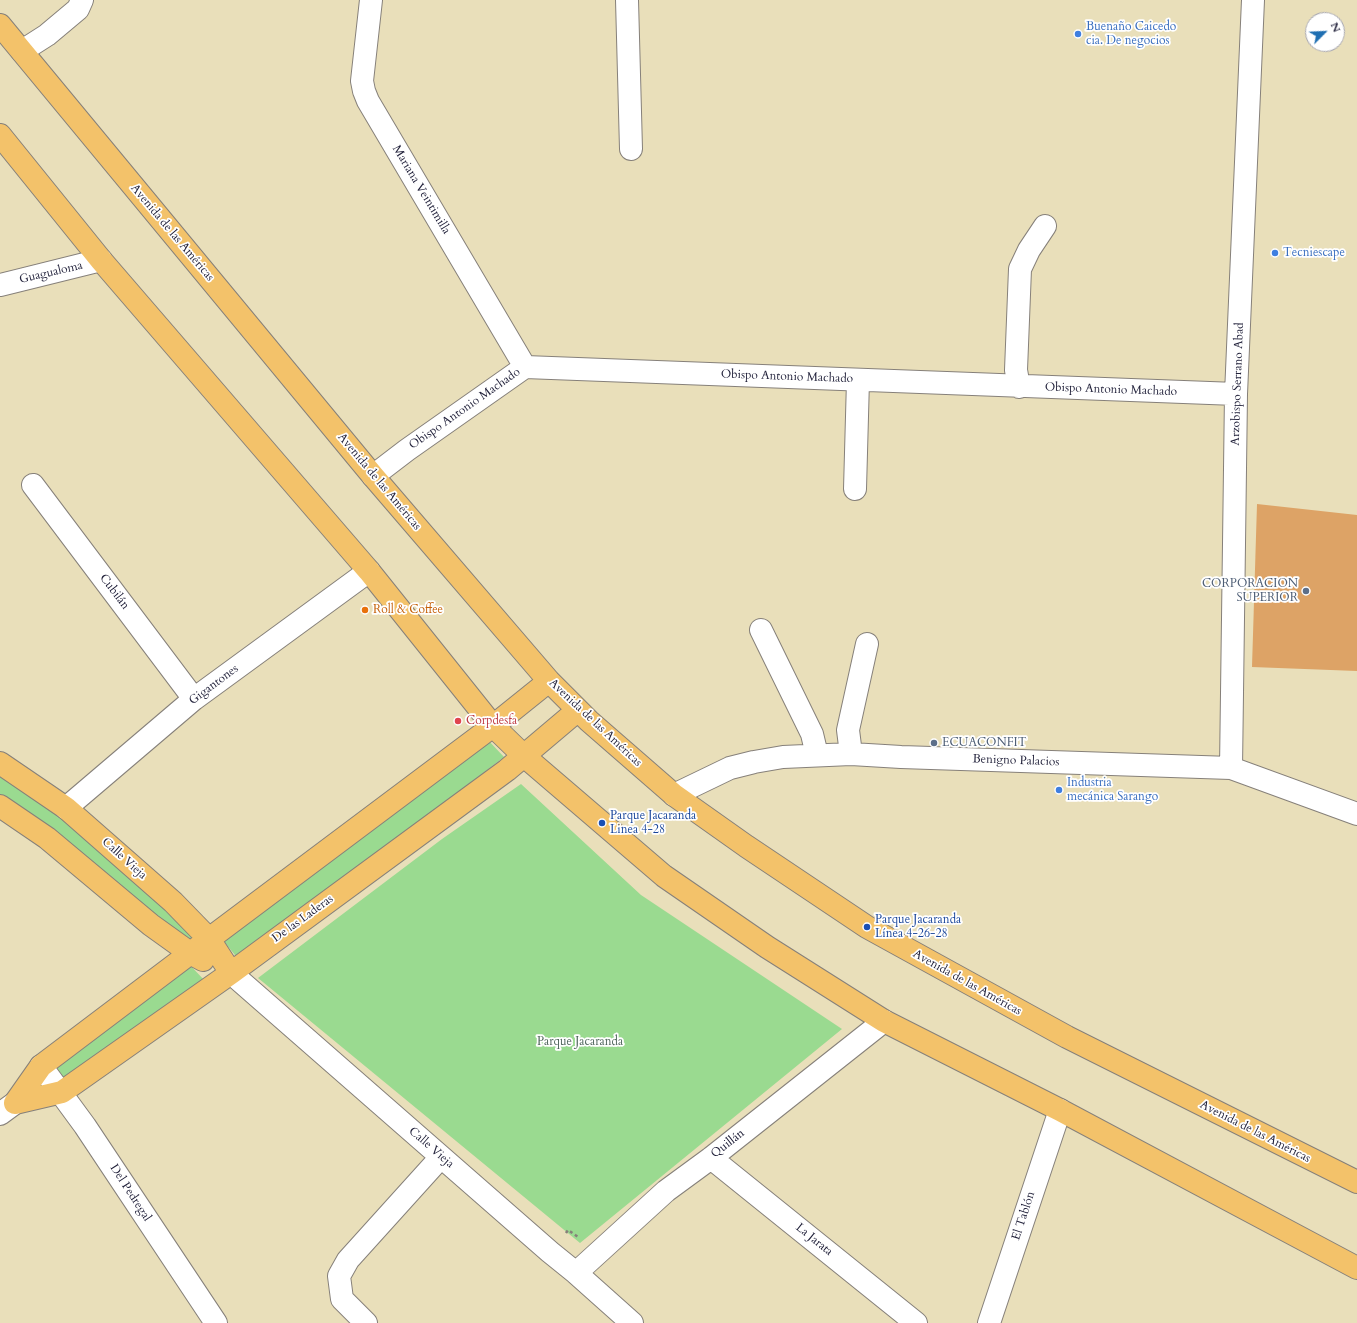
<!DOCTYPE html>
<html>
<head>
<meta charset="utf-8">
<style>
	body { margin:0 }
	#map { position:relative; width:1357px; height:1323px; overflow:hidden; background:#e9dfba; font-family:Cardo,serif }
	canvas { display:block }
	.north { position:absolute; left:1305px; top:12px; width:40px; height:40px; box-sizing:border-box; background:#fff; border:1px solid #a7a7b1; border-radius:50%; rotate:66deg; font-size:11px; font-weight:700; line-height:16px; text-align:center; color:#22223b }
	.north::after { content:''; display:block; margin:auto; width:14px; height:18px; background:#1f6fb2; clip-path:polygon(50% 0,100% 100%,50% 72%,0 100%) }
</style>
</head>
<body>
<div id="map">
<canvas width="1357" height="1323"></canvas>
<div class="north">N</div>
</div>
<script>
const g = document.querySelector('canvas').getContext('2d');
g.lineJoin = 'round';
function fill(path, color) { g.fillStyle = color; g.fill(path, 'evenodd'); }
const shape = rows => new Path2D(rows.map(r => 'M' + r).join(''));
function stroke(path, color, width, dash) { g.strokeStyle = color; g.lineWidth = width; g.lineCap = dash ? 'butt' : 'round'; g.setLineDash(dash || []); g.stroke(path); }
function write(font, color, halo, rows, align = 'center') {
  g.font = font + ' Cardo,serif'; g.lineWidth = 3.5; g.setLineDash([]); g.textBaseline = 'middle'; g.strokeStyle = halo; g.fillStyle = color; for (const [text, x, y, turn = 0] of rows) {
    g.save(); g.translate(x, y); g.rotate((+turn || 0) * Math.PI / 180); g.textAlign = isNaN(turn) ? turn : align; if (halo) g.strokeText(text, 0, 0); g.fillText(text, 0, 0); g.restore();
  }
}
const green = shape([
	[487,739,504,757,239,960,222,939],
	[0,763,209,939,190,953,0,806],
	[521,784,641,895,842,1029,580,1243,258,978,442,839],
	[187,962,206,982,64,1083,50,1067]
]);
const building = shape([
	[1257,504,1357,515,1357,671,1252,667]
]);
const path = shape([
	[566,1233,568,1230,578,1237]
]);
const minor = shape([
	[371,0,362,81,364,91,368,101,525,367],
	[627,0,631,149],
	[22,51,47,35,78,9,82,0],
	[0,285,101,260],
	[1019,387,1016,370,1020,269,1029,250,1045,226],
	[373,476,407,450,525,367,1236,394],
	[33,485,194,699],
	[855,489,858,380],
	[761,630,812,734,817,755],
	[851,754,848,730,867,644],
	[1231,768,1236,394,1253,0],
	[674,795,730,768,754,762,783,757,851,754,901,757,1231,768,1357,814],
	[66,808,194,699,369,571],
	[231,973,550,1252,576,1273,632,1323],
	[41,1066,85,1126,216,1323],
	[0,1114,15,1103],
	[711,1158,916,1323],
	[576,1273,666,1191,711,1158,884,1021],
	[366,1323,342,1299,339,1276,348,1260,441,1157],
	[989,1323,1060,1110]
]);
const major = shape([
	[0,25,373,476,549,681,589,721,674,795,746,846,867,927,1067,1037,1357,1182],
	[0,135,101,260,369,571,493,726,524,756,664,876,767,947,884,1021,1060,1110,1357,1268],
	[0,763,66,808,173,902,209,939,231,973],
	[0,806,47,838,151,925,190,953,203,960],
	[15,1103,62,1092,231,973,507,770,578,710],
	[15,1103,41,1066,209,939,493,726,549,681]
]);
const markers = [
	[1078,34,4,"#3f7fe0"],
	[1275,253,4,"#3f7fe0"],
	[1306,591,4,"#5c6f8a"],
	[365,610,4,"#e8710a"],
	[458,721,4,"#e0444e"],
	[934,743,4,"#5c6f8a"],
	[1059,790,4,"#3f7fe0"],
	[602,823,4,"#1a4fb4"],
	[867,927,4,"#1a4fb4"]
];
const shopNames = [
	["Buenaño Caicedo",1086,27],
	["cia. De negocios",1086,41],
	["Tecniescape",1283,253],
	["Industria",1067,783],
	["mecánica Sarango",1067,797]
];
const streetNames = [
	["Mariana Veintimilla",421,190,59],
	["Avenida de las Américas",172,233,50],
	["Guagualoma",51,273,-13],
	["Obispo Antonio Machado",787,377,2],
	["Arzobispo Serrano Abad",1238,384,-88],
	["Obispo Antonio Machado",1111,390,2],
	["Obispo Antonio Machado",465,409,-35],
	["Avenida de las Américas",379,482,50],
	["Cubilán",114,592,53],
	["Gigantones",214,685,-37],
	["Avenida de las Américas",595,723,43],
	["Benigno Palacios",1016,761,2],
	["Calle Vieja",124,859,42],
	["De las Laderas",303,919,-36],
	["Avenida de las Américas",967,983,29],
	["Avenida de las Américas",1255,1132,27],
	["Quillán",728,1144,-38],
	["Calle Vieja",431,1148,41],
	["Del Pedregal",130,1193,57],
	["El Tablón",1024,1216,-72],
	["La Jarata",814,1240,39]
];
const serviceNames = [
	["CORPORACION",1298,584],
	["SUPERIOR",1298,598],
	["ECUACONFIT",942,743,"left"]
];
const foodNames = [
	["Roll & Coffee",373,610]
];
const healthNames = [
	["Corpdesfa",466,721]
];
const transitNames = [
	["Parque Jacaranda",610,816],
	["Linea 4-28",610,830],
	["Parque Jacaranda",875,920],
	["Línea 4-26-28",875,934]
];
const parkNames = [
	["Parque Jacaranda",580,1042]
];
fill(green, '#9ada90');
fill(building, '#dda366');
stroke(minor, '#86807a', 24);
stroke(major, '#86807a', 24);
stroke(path, '#86807a', 2.5, [3, 3]);
stroke(minor, '#fff', 22);
stroke(major, '#f3c26a', 22);
for (const [x, y, r, color] of markers) { const dot = new Path2D(); dot.arc(x, y, r, 0, 2 * Math.PI); g.fillStyle = color; g.fill(dot); stroke(dot, '#fff', 1.5); }
write('12px', '#366cbe', '#fff', shopNames, 'left');
write('12px', '#22223b', '#fff', streetNames);
write('12px', '#4e5e75', '#fff', serviceNames, 'right');
write('12px', '#c56008', '#fff', foodNames, 'left');
write('12px', '#be3a42', '#fff', healthNames, 'left');
write('12px', '#164399', '#fff', transitNames, 'left');
write('12px', '#4c6259', '#fff', parkNames);
</script>
</body>
</html>
